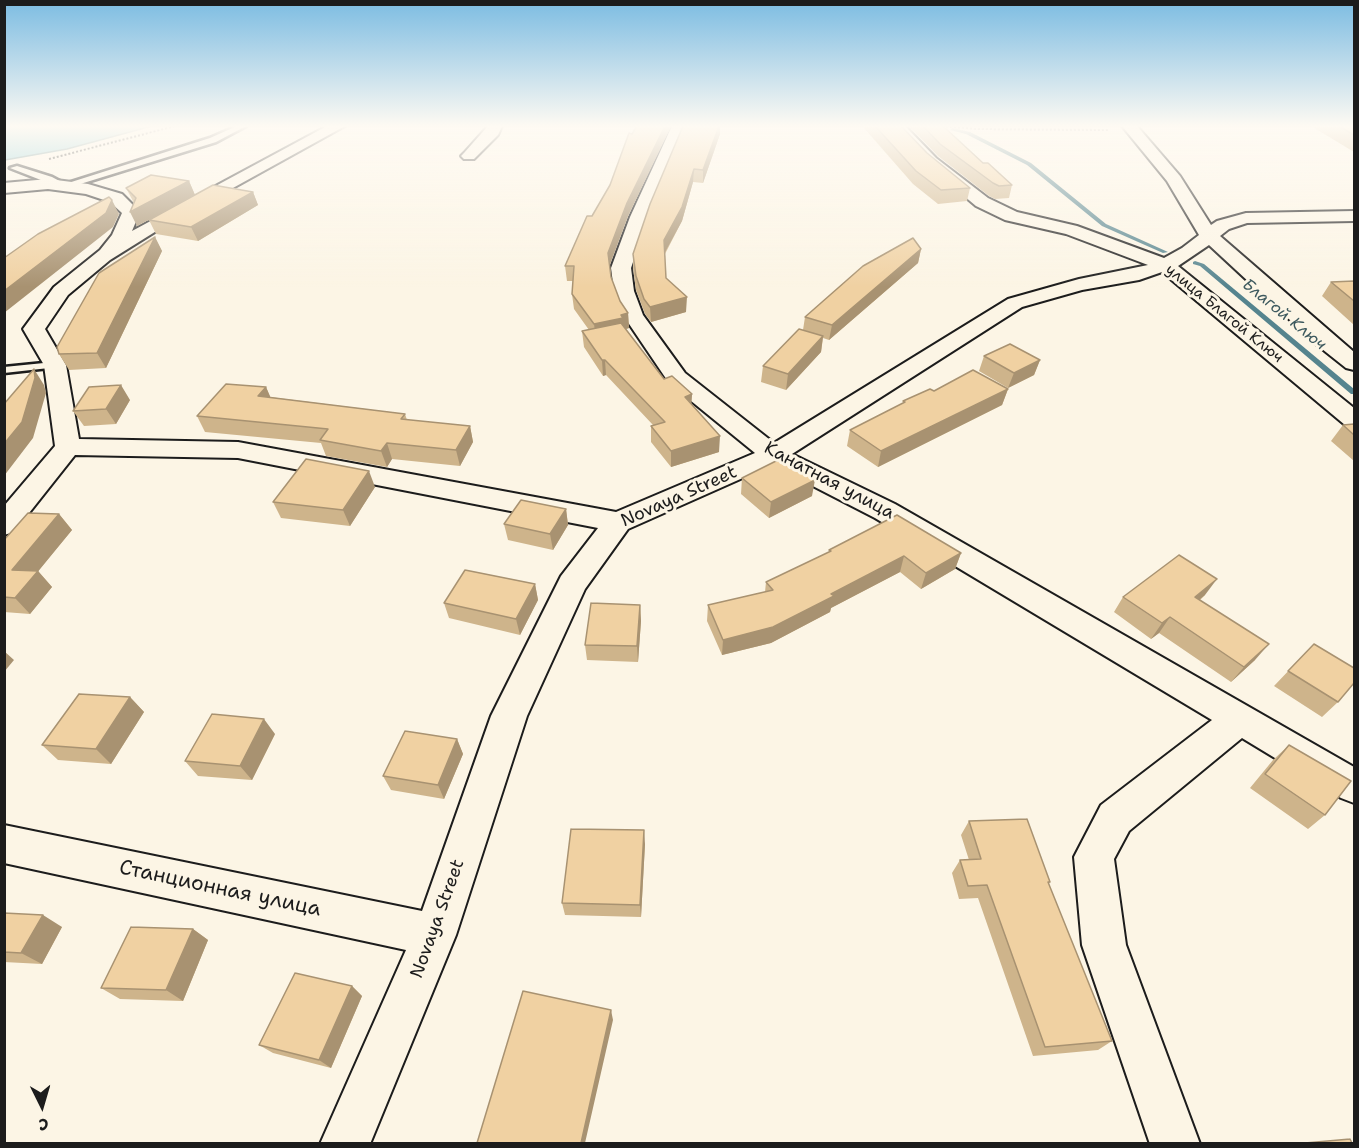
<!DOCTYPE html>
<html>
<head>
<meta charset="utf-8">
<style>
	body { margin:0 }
	#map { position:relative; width:1359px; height:1148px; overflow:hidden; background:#fcf5e5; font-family:"Shantell Sans",sans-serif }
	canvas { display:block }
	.frame { position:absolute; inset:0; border:6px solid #1c1c1c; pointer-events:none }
	.north { position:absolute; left:12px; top:1076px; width:60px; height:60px; -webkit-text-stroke:4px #fcf5e5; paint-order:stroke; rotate:175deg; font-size:16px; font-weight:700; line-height:24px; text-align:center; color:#1c1c1c }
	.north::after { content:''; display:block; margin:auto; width:21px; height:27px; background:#1c1c1c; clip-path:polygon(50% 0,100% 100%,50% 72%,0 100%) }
</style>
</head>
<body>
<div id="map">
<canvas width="1359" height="1148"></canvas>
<div class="frame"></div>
<div class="north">С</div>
</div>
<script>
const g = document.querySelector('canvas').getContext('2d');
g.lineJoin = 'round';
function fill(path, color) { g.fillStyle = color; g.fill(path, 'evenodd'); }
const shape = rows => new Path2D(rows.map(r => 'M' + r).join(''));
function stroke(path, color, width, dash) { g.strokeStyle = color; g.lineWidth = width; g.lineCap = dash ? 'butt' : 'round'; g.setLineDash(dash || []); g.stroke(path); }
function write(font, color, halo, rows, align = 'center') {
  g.font = font + ' "Shantell Sans",sans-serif'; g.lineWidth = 6; g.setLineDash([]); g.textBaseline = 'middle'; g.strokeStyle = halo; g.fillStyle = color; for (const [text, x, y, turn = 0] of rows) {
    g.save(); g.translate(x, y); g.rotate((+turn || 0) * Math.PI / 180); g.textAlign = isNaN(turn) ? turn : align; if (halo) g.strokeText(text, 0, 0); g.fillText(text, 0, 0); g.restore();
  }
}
const water = shape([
	[5,126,152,126,67,149,5,160,5,126]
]);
const stream = shape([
	[952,128,970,132,1031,163,1106,224,1168,252,1163,253,1102,226,1027,165,966,134,950,130,952,128],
	[1195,261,1204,264,1354,389,1354,394,1351,394,1200,266,1193,264,1193,262,1195,261]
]);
const path = shape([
	[942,126,977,129,1108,130],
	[49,159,175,126]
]);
const lane = shape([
	[237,126,246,126,216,142,64,189,10,168,17,166,52,177,65,184,210,138,237,126],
	[54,362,60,365,58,367,4,373,4,367,54,362]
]);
const street = shape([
	[327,126,345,126,166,225,110,260,68,295,45,329,66,365,79,439,238,442,616,512,755,453,669,383,623,315,614,291,611,268,630,217,672,126,686,126,648,217,631,268,634,291,643,315,685,373,774,443,1008,299,1079,279,1148,265,1066,234,1005,220,976,206,926,164,890,126,905,126,936,158,988,198,1017,212,1077,226,1164,258,1182,248,1199,235,1167,181,1122,126,1137,126,1180,176,1211,225,1217,221,1246,213,1354,211,1354,221,1247,223,1229,229,1220,236,1354,352,1354,370,1346,368,1317,345,1209,245,1178,266,1354,408,1354,427,1345,425,1162,272,1139,280,1082,290,1022,307,792,454,895,504,1354,767,1354,803,1341,798,1242,738,1129,831,1114,859,1126,945,1200,1144,1150,1144,1082,945,1074,857,1101,805,1212,720,875,518,772,465,628,529,585,589,527,716,456,935,370,1144,320,1144,406,950,4,863,4,825,422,911,491,716,561,576,598,528,238,458,75,455,14,532,4,535,4,506,55,446,44,365,23,329,54,287,100,250,112,235,122,213,110,202,86,194,48,189,4,193,4,183,48,179,88,184,122,194,140,212,132,231,327,126],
	[488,126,502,126,498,135,474,159,464,159,461,156,464,153,488,126]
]);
const wall = shape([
	[637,126,671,126,628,216,609,266,611,277,620,301,628,313,629,328,626,329,664,379,692,394,691,404,719,452,671,467,651,442,651,426,653,425,606,375,603,376,584,347,582,331,589,330,574,309,572,294,573,281,567,281,565,266,592,216,610,185,632,134],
	[683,126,720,134,703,183,693,182,682,221,665,254,666,278,686,312,651,322,645,314,636,290,633,268,633,254],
	[864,126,901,126,927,153,970,188,967,201,938,204,913,184,864,128],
	[910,126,943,126,983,163,1012,185,1009,198,995,199,989,196,938,156,910,127],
	[1311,126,1354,126,1354,152],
	[189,181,195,195,137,226,134,203,126,188],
	[253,192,258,205,198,241,156,234,149,220],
	[155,237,162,251,106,368,69,370,59,354],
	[921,249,918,263,829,340,823,338,821,352,786,390,761,382,763,366,803,330,805,317],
	[1354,281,1354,325,1322,296,1331,282],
	[984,356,1040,360,1034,375,1008,388,979,371],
	[266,387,270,397,405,414,407,420,470,426,473,442,460,466,392,459,387,467,326,456,321,443,205,432,197,416],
	[1008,389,1002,405,878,467,847,446,850,430,903,403,903,401,934,391],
	[130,400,116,424,84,426,73,411],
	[1354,424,1354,461,1331,441,1343,425],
	[742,478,812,496,769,518,741,494],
	[375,487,350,526,281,518,273,502],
	[566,509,568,525,553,550,508,540,504,524],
	[59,514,72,530,38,571,52,587,30,614,4,612,4,540],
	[829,550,961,553,955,569,921,589,900,572,831,608,830,612,771,643,722,655,707,621,708,605,765,592,766,582,829,552],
	[535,584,538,600,520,635,449,618,444,603],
	[1205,595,1200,600,1255,660,1231,682,1159,633,1151,639,1114,612,1123,597],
	[640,605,641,621,638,662,587,660,585,645],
	[1314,644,1338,702,1322,717,1274,686],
	[130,697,144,712,111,764,58,760,42,745],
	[275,734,252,780,198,776,185,761],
	[457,739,463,754,444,799,391,790,383,776],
	[1289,745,1325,815,1308,829,1250,788,1273,760],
	[969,821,1050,882,1048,884,1112,1041,1098,1050,1033,1056,978,898,959,899,952,873,960,860,969,860,961,835],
	[645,844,641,917,565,915,562,903],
	[4,913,62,927,42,964,4,962],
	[193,929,208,940,183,1001,120,999,101,988],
	[352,986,362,996,331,1068,273,1053,259,1045]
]);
const shadedWall = shape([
	[665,126,671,126,628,216,609,267,608,253,627,203],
	[719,126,720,126,720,134,703,183,703,170],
	[694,169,693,182,682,221,664,254,664,240],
	[189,181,195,195,137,226,130,212],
	[253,192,258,205,198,241,191,227],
	[112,200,119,214,113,227,4,313,4,291],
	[155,237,162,251,106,368,97,353],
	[921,249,918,263,829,340,832,325],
	[687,297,686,312,651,322,650,307],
	[628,313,629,328,596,339,594,324],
	[823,336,821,352,786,390,788,374],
	[602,360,605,360,606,375,603,376],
	[1040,360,1034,375,1008,388,1014,373],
	[34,369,44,385,46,393,33,438,4,476,4,444],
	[121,385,130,400,116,424,106,409],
	[266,387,273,403,258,396],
	[1008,389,1002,405,878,467,881,451],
	[692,394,691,410,685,397],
	[470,426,473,442,460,466,456,450],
	[720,436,719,452,671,467,671,451],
	[387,443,392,459,387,467,381,451],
	[369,471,375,487,350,526,343,510],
	[815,480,812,496,769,518,771,502],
	[566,509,568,525,553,550,550,534],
	[59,514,72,530,36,574,38,571,52,587,30,614,15,598,12,570],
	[961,553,955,569,921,589,926,573],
	[904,556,900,572,831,608,830,612,771,643,722,655,723,640,831,594],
	[1217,579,1205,595,1184,612,1195,597],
	[535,584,538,600,520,635,516,619],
	[640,605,641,621,638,662,637,646],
	[1170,617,1159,633,1151,639,1162,623],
	[1269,644,1255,660,1231,682,1244,667],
	[4,651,14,660,4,672],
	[130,697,144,712,111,764,96,749],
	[264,719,275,734,252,780,240,766],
	[457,739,463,754,444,799,438,785],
	[644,830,645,844,641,917,640,905],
	[43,915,62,927,42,964,21,953],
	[193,929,208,940,183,1001,166,990],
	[352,986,362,996,331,1068,319,1060],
	[611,1010,613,1020,585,1143,581,1143]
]);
const building = shape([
	[637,126,665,126,627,203,608,253,611,277,620,301,628,313,621,315,623,318,594,324,572,294,574,266,565,266,587,216,592,216,610,185,629,133,632,134,637,126],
	[683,126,719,126,703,170,694,169,682,207,664,240,666,278,687,297,650,307,644,299,636,276,633,254,650,204,683,126],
	[875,126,901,126,927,153,970,188,941,190,916,171,875,126],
	[923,126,943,126,983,163,988,163,1012,185,999,186,993,183,940,144,923,126],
	[1339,126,1354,126,1354,135,1339,126],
	[151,175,189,181,130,212,136,198,126,188,151,175],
	[213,185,253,192,191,227,149,220,213,185],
	[109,197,112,200,106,213,4,291,4,258,38,234,109,197],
	[155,237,97,353,59,354,57,347,99,273,155,237],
	[913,238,921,249,832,325,805,317,863,266,913,238],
	[1354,281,1354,301,1331,282,1354,281],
	[621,323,664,379,672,376,692,394,685,397,720,436,671,451,651,426,665,422,605,360,602,360,582,331,621,323],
	[799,329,823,336,788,374,763,366,799,329],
	[1010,344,1040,360,1014,373,984,356,1010,344],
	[34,369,35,378,22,422,4,444,4,404,34,369],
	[973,370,1008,389,881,451,850,430,905,402,903,401,930,389,934,391,973,370],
	[226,384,266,387,258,396,405,414,401,419,470,426,456,450,387,443,381,451,320,440,328,429,197,416,226,384],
	[121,385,106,409,73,411,89,387,121,385],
	[1354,424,1354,435,1343,425,1354,424],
	[784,457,815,480,771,502,742,478,784,457],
	[306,459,369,471,343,510,273,502,306,459],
	[521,500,566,509,550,534,504,524,521,500],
	[28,513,59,514,12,570,38,571,15,598,4,597,4,540,28,513],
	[897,515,961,553,926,573,904,556,831,594,834,596,773,627,723,640,708,605,773,590,766,582,831,551,829,550,897,515],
	[1179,555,1217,579,1195,597,1269,644,1244,667,1170,617,1162,623,1123,597,1179,555],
	[465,570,535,584,516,619,444,603,465,570],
	[591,603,640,605,637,646,585,645,591,603],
	[1314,644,1354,668,1354,683,1338,702,1288,671,1314,644],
	[79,694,130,697,96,749,42,745,79,694],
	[212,714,264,719,240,766,185,761,212,714],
	[405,731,457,739,438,785,383,776,405,731],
	[1289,745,1351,781,1325,815,1265,774,1289,745],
	[1027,819,1050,882,1048,882,1112,1041,1045,1047,987,885,968,886,960,860,981,859,969,821,1027,819],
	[571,829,644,830,640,905,562,903,571,829],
	[4,913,43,915,21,953,4,952,4,913],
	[131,927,193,929,166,990,101,988,131,927],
	[295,973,352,986,319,1060,259,1045,295,973],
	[523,991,611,1010,581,1143,477,1143,523,991],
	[1350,1139,1352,1143,1305,1143,1350,1139]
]);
const farStreetnames = [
	["улица Благой Ключ",1224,314,39]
];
const farWaternames = [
	["Благой Ключ",1284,315,39]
];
const streetNames = [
	["Канатная улица",829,481,28],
	["Novaya Street",679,497,-24],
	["Novaya Street",438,919,-70]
];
const nearStreetnames = [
	["Станционная улица",220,889,12]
];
fill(water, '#7bc9da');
stroke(water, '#55848e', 1.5);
fill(stream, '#55848e');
stroke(lane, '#1c1c1c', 5);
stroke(street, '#1c1c1c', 4);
stroke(path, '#1c1c1c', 2, [2, 2]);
fill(lane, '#fcf5e5');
fill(street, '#fcf5e5');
fill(wall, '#ceb48b');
fill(shadedWall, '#a89271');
fill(building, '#f0d1a2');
stroke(building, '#a89271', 1.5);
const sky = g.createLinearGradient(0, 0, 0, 287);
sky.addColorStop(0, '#7cbce2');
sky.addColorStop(0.44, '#fefaf3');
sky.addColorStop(1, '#fefaf300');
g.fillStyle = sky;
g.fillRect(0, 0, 1359, 287);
write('15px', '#1c1c1c', '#fcf5e5', farStreetnames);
write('italic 16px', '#3d595e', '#fcf5e5', farWaternames);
write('18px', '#1c1c1c', '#fcf5e5', streetNames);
write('21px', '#1c1c1c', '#fcf5e5', nearStreetnames);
</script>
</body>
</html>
